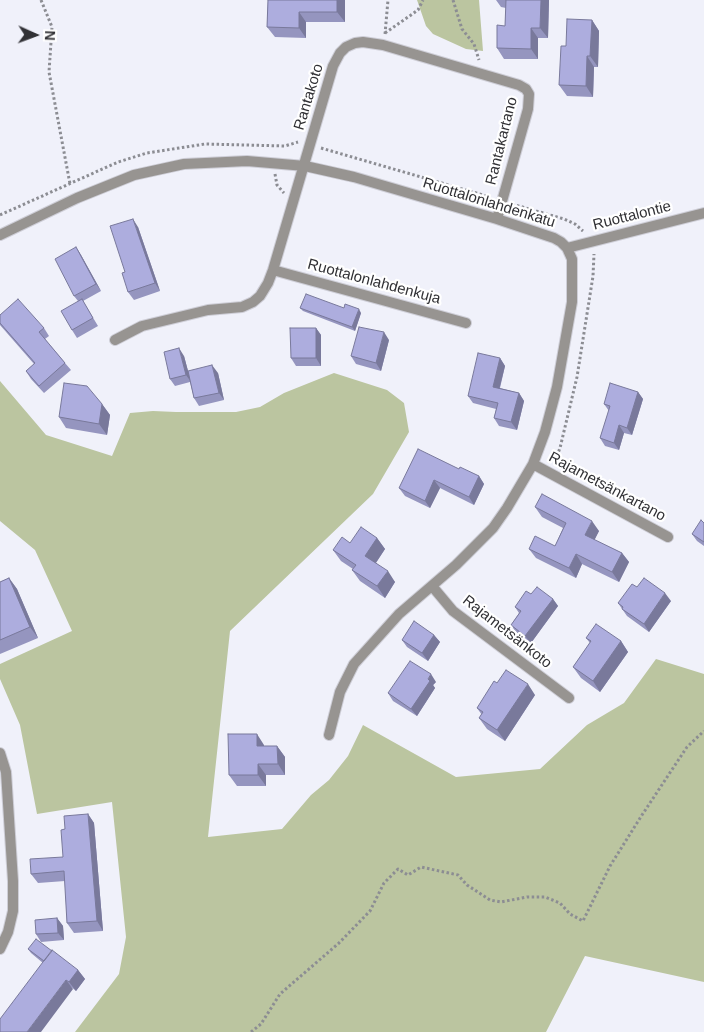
<!DOCTYPE html>
<html>
<head>
<meta charset="utf-8">
<style>
	body { margin:0 }
	#map { position:relative; width:704px; height:1032px; overflow:hidden; background:#f0f1fa; font-family:Helvetica,sans-serif }
	canvas { display:block }
	.north { position:absolute; left:10px; top:10px; width:50px; height:50px; -webkit-text-stroke:4px #fff; paint-order:stroke; rotate:92deg; font-size:14px; font-weight:700; line-height:20px; text-align:center; color:#313135 }
	.north::after { content:''; display:block; margin:auto; width:18px; height:22px; background:#313135; clip-path:polygon(50% 0,100% 100%,50% 72%,0 100%) }
</style>
</head>
<body>
<div id="map">
<canvas width="704" height="1032"></canvas>
<div class="north">N</div>
</div>
<script>
const g = document.querySelector('canvas').getContext('2d');
g.lineJoin = 'round';
function fill(path, color) { g.fillStyle = color; g.fill(path, 'evenodd'); }
const shape = rows => new Path2D(rows.map(r => 'M' + r).join(''));
function stroke(path, color, width, dash) { g.strokeStyle = color; g.lineWidth = width; g.lineCap = dash ? 'butt' : 'round'; g.setLineDash(dash || []); g.stroke(path); }
function write(font, color, halo, rows, align = 'center') {
  g.font = font + ' Helvetica,sans-serif'; g.lineWidth = 4.5; g.setLineDash([]); g.textBaseline = 'middle'; g.strokeStyle = halo; g.fillStyle = color; for (const [text, x, y, turn = 0] of rows) {
    g.save(); g.translate(x, y); g.rotate((+turn || 0) * Math.PI / 180); g.textAlign = isNaN(turn) ? turn : align; if (halo) g.strokeText(text, 0, 0); g.fillText(text, 0, 0); g.restore();
  }
}
const green = shape([
	[417,0,479,0,483,51,466,49,433,34,426,26],
	[334,373,387,390,404,403,409,432,373,494,230,631,208,837,282,829,311,795,329,780,348,756,363,725,456,777,540,769,587,725,624,703,656,659,704,674,704,982,585,956,546,1032,75,1032,119,974,126,937,112,802,37,814,20,725,0,679,0,664,72,631,35,550,0,521,0,381,46,435,112,456,130,413,153,411,176,412,236,412,260,407,284,393]
]);
const path = shape([
	[41,0,52,27,49,72,70,184],
	[453,0,462,29,474,44,479,60],
	[385,33,411,15,418,10,423,0],
	[385,34,388,0],
	[321,148,490,197],
	[275,174,277,185,284,193],
	[512,204,564,219,575,224,583,231],
	[0,215,118,162,147,153,205,144,285,146,298,142],
	[555,461,560,448,577,377,593,276,594,254],
	[251,1032,261,1024,280,994,339,943,370,911,384,883,398,869,408,875,421,867,458,875,467,885,490,900,501,902,527,897,545,897,560,903,570,914,583,921,610,866,642,815,687,747,704,731]
]);
const street = shape([
	[0,235,77,198,134,175,184,164,247,161,305,166,354,177,497,219,554,238,561,242,567,248,572,259,572,302,557,387,545,432,533,464,507,508,493,528,456,565,399,614,354,664,340,692,329,735],
	[567,248,704,213],
	[273,270,466,323],
	[115,340,142,326,208,310,242,307,253,302,260,296,268,283,273,270,333,66,340,53,346,47,355,43,363,42,383,45,519,85,526,89,529,94,528,109,497,219],
	[533,464,668,537],
	[432,586,453,611,569,698],
	[0,753,6,772,13,881,13,911,8,932,0,949]
]);
const wall = shape([
	[268,0,345,0,345,22,306,22,306,38,275,37,267,27],
	[496,0,549,0,548,38,538,38,538,59,504,59,497,48,505,26,506,8,501,7],
	[592,20,599,31,598,67,594,67,593,97,567,96,559,85,566,46],
	[138,227,160,291,134,300,128,292,125,272],
	[76,247,81,255,101,291,83,301,98,326,77,338,72,330,78,301,74,296],
	[300,308,344,308,361,313,355,331,303,311],
	[0,315,44,328,49,336,45,339,65,363,71,370,44,393,31,379,26,371,34,364,0,325],
	[316,328,321,335,321,366,296,366,291,358],
	[389,340,381,371,356,364,351,356],
	[184,356,188,371,218,373,224,400,199,406,194,398,190,382,175,386,170,379],
	[500,358,505,366,500,388,519,393,524,401,517,430,499,426,494,418,496,409,473,403,468,396],
	[638,392,643,399,632,435,624,433,619,450,605,446,600,438,609,411,604,404],
	[102,404,110,415,107,435,66,428,59,417],
	[459,469,479,476,484,484,474,505,440,488,430,508,405,496,399,488],
	[535,507,599,531,594,540,622,553,629,562,619,582,582,564,576,578,536,558,529,549,555,546,563,528,542,517],
	[704,523,704,546,697,541,692,534],
	[377,538,385,549,376,563,395,582,385,598,360,581,352,570,353,569,341,561,333,550,350,543],
	[9,578,17,589,38,638,0,654,0,582],
	[531,594,553,599,558,606,531,643,516,632,511,625,519,613,515,607],
	[671,601,649,632,627,616,618,603],
	[434,635,440,642,428,661,407,647,402,640],
	[586,638,621,641,628,652,600,692,581,678,573,667,590,643],
	[436,682,433,685,435,688,417,716,393,701,388,693],
	[497,683,535,695,505,741,487,729,479,718,482,715,477,708],
	[264,745,264,746,277,746,285,757,285,775,266,775,266,786,237,786,229,775],
	[88,814,94,823,103,931,74,933,67,923,65,881,38,883,31,874,63,857,65,829],
	[57,918,63,926,64,940,41,942,36,934],
	[28,949,78,970,85,979,76,991,43,963,31,953]
]);
const shadedWall = shape([
	[337,0,345,0,345,22,337,12],
	[541,0,549,0,548,38,540,28],
	[299,12,306,22,306,38,299,28],
	[592,20,599,31,598,67,590,56],
	[531,28,538,38,538,59,531,49],
	[587,56,594,67,593,97,586,86],
	[133,219,138,227,160,291,155,283],
	[76,247,81,255,101,291,96,284],
	[359,309,361,313,355,331,352,327],
	[316,328,321,335,321,366,316,358],
	[384,332,389,340,381,371,376,363],
	[179,348,184,356,191,382,186,375],
	[500,358,505,366,498,394,493,387],
	[212,365,218,373,224,400,219,393],
	[638,392,643,399,632,435,627,428],
	[519,393,524,401,517,430,511,422],
	[102,404,110,415,107,435,99,424],
	[619,425,624,433,619,450,614,443],
	[479,476,484,484,474,505,469,497],
	[434,480,440,488,430,508,425,501],
	[592,521,599,531,592,545,585,535],
	[377,538,385,549,373,567,365,556],
	[622,553,629,562,619,582,612,572],
	[576,554,582,564,576,578,569,568],
	[388,571,395,582,385,598,377,586],
	[9,578,17,589,38,638,30,627],
	[665,593,671,601,649,632,644,624],
	[553,599,558,606,531,643,525,636],
	[434,635,440,642,428,661,422,653],
	[621,641,628,652,600,692,593,681],
	[431,674,436,682,433,685,435,688,417,716,411,709],
	[528,684,535,695,505,741,497,730],
	[257,734,264,745,264,757,257,746],
	[277,746,285,757,285,775,278,764],
	[258,764,266,775,266,786,258,775],
	[88,814,94,823,103,931,97,921],
	[57,918,63,926,64,940,58,933],
	[78,970,85,979,76,991,69,982],
	[66,980,73,989,41,1032,27,1032]
]);
const building = shape([
	[268,0,337,0,337,12,299,12,299,28,267,27,268,0],
	[506,0,541,0,540,28,531,28,531,49,497,48,497,25,505,26,506,0],
	[567,19,592,20,590,56,587,56,586,86,559,85,561,46,566,46,567,19],
	[133,219,155,283,128,292,122,273,125,272,110,226,133,219],
	[76,247,96,284,74,296,55,259,76,247],
	[306,294,344,308,345,304,359,309,352,327,300,308,306,294],
	[18,299,44,328,39,332,65,363,39,386,26,371,35,363,0,323,0,315,18,299],
	[82,299,93,318,72,330,61,311,82,299],
	[359,327,384,332,376,363,351,356,359,327],
	[290,328,316,328,316,358,291,358,290,328],
	[179,348,186,375,170,379,164,352,179,348],
	[478,353,500,358,493,387,519,393,511,422,494,418,498,403,468,396,478,353],
	[212,365,219,393,194,398,188,371,212,365],
	[64,383,87,386,102,404,99,424,59,417,64,383],
	[610,383,638,392,627,428,619,425,614,443,600,438,610,406,604,404,610,383],
	[418,449,459,469,460,467,479,476,469,497,434,480,425,501,399,488,418,449],
	[542,494,592,521,585,535,622,553,612,572,576,554,569,568,529,549,535,536,555,546,566,523,535,507,542,494],
	[701,520,704,523,704,542,692,534,701,520],
	[361,527,377,538,365,556,388,571,377,586,352,570,356,565,333,550,342,537,350,543,361,527],
	[9,578,30,627,0,640,0,582,9,578],
	[644,578,665,593,644,624,622,609,623,607,618,603,632,584,637,587,644,578],
	[537,587,553,599,525,636,511,625,521,611,515,607,526,591,531,594,537,587],
	[414,621,434,635,422,653,402,640,414,621],
	[596,624,621,641,593,681,573,667,591,641,586,638,596,624],
	[410,661,431,674,428,679,430,681,411,709,388,693,410,661],
	[506,670,528,684,497,730,479,718,483,712,477,708,494,681,497,683,506,670],
	[228,734,257,734,257,746,277,746,278,764,258,764,258,775,229,775,228,734],
	[88,814,97,921,67,923,64,871,31,874,30,859,63,857,61,830,65,829,64,816,88,814],
	[57,918,58,933,36,934,35,920,57,918],
	[36,939,52,951,44,961,28,949,36,939],
	[52,950,78,970,69,982,66,980,27,1032,0,1032,0,1019,52,950]
]);
const streetNames = [
	["Rantakoto",309,97,-73],
	["Rantakartano",502,141,-76],
	["Ruottalonlahdenkatu",489,203,17],
	["Ruottalontie",632,216,-14],
	["Ruottalonlahdenkuja",374,282,15],
	["Rajametsänkartano",607,487,28],
	["Rajametsänkoto",507,632,38]
];
fill(green, '#bbc5a0');
stroke(street, '#ceced7', 12);
stroke(path, '#8c8d93', 3, [2.5, 2.5]);
stroke(street, '#979491', 10);
fill(wall, '#9595bf');
fill(shadedWall, '#79799b');
fill(building, '#adadde');
stroke(building, '#79799b', 1);
write('15px', '#313135', '#fff', streetNames);
</script>
</body>
</html>
